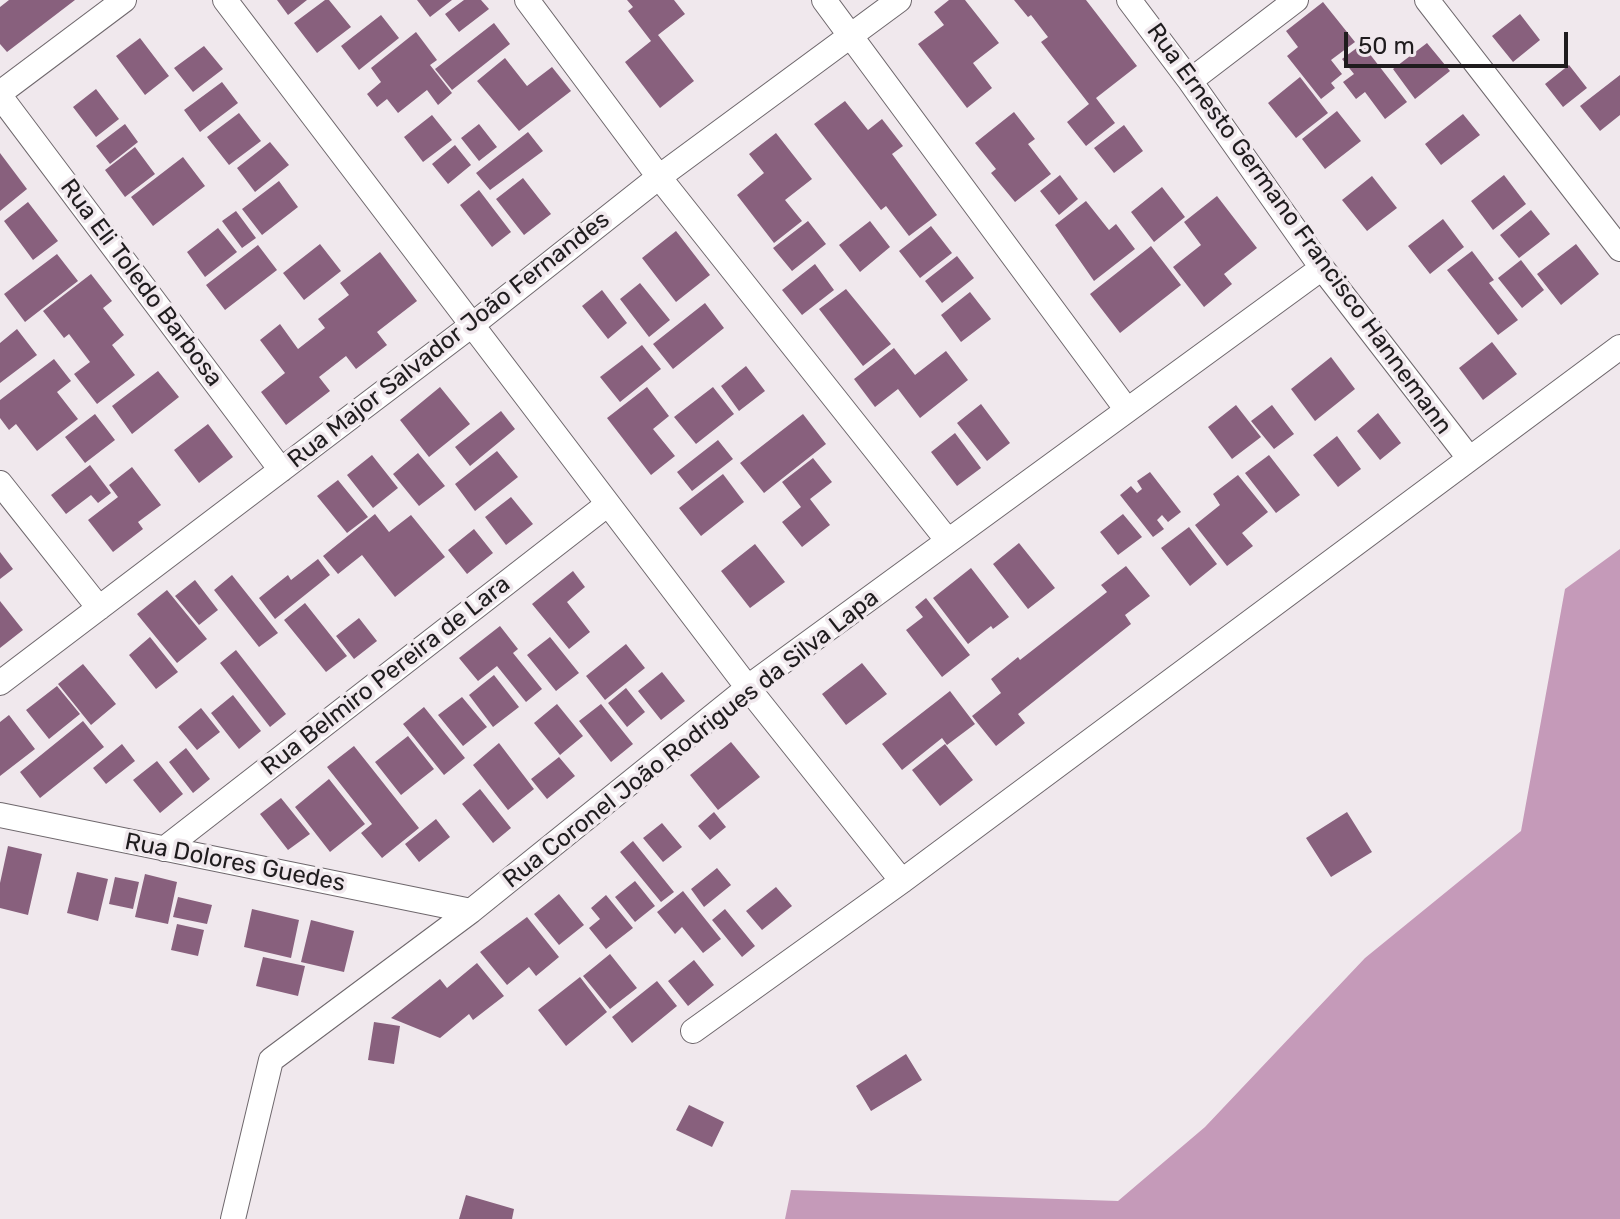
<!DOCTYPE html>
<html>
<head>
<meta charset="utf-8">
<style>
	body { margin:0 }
	#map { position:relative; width:1620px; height:1219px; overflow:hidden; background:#f0e8ed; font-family:Rubik,sans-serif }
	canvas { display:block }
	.scale { position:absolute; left:1344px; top:32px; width:224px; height:36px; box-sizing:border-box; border:4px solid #1f1c1e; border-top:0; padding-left:10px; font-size:24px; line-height:28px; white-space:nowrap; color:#1f1c1e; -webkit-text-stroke:6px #f0e8ed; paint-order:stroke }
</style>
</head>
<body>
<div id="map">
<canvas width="1620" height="1219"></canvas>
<div class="scale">50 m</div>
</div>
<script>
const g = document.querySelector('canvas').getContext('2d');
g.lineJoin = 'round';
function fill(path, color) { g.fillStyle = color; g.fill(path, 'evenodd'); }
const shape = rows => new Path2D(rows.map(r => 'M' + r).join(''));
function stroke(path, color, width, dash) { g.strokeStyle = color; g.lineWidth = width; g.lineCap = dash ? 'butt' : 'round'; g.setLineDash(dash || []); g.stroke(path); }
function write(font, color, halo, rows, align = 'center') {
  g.font = font + ' Rubik,sans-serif'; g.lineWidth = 7; g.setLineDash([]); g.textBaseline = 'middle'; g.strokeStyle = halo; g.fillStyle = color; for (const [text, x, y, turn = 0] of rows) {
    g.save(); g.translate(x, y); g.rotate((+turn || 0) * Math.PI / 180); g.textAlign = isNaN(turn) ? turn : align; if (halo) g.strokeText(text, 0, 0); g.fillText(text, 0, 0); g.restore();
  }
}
const forest = shape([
	[1620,549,1620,1219,785,1219,791,1190,1118,1201,1205,1127,1365,958,1521,831,1565,589]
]);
const building = shape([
	[9,0,75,0,7,52,0,44,0,7],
	[277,0,307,0,288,15],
	[325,0,329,0,351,27,317,53,294,23],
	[417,0,452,0,430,17],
	[464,0,481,0,489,9,459,32,445,14],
	[627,0,674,0,685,14,658,35,694,81,660,108,625,62,651,41,628,11,633,7],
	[949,0,965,0,999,43,973,63,992,88,967,108,918,44,944,25,934,12],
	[1014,0,1086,0,1137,66,1096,98,1115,123,1086,146,1067,122,1089,104,1041,42,1048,37,1031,15,1028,17],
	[1323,2,1355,42,1331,60,1342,74,1331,83,1335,88,1321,99,1287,56,1298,47,1286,31],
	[1520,14,1540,40,1513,62,1492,36],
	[381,15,399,38,359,70,341,46],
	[494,23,510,44,452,90,435,69],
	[416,32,437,60,430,65,452,93,438,105,427,90,398,113,387,99,377,107,367,94,381,82,371,68],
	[140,38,169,76,145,95,116,56],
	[1427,43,1450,71,1415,99,1393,69],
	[1362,44,1407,102,1385,119,1365,92,1356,99,1343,82,1354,74,1342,59],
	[204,46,223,69,193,92,174,68],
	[505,58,527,86,552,67,571,91,519,131,477,81],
	[1569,65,1587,88,1563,107,1545,84],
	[1620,75,1620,115,1600,131,1580,106],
	[1300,77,1328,113,1296,138,1268,103],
	[222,82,238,103,200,132,184,110],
	[96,89,119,119,96,137,73,107],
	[845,101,868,130,882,119,903,146,892,154,937,215,909,236,886,206,881,210,814,124],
	[1337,111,1361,141,1325,169,1302,139],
	[1014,112,1035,139,1028,144,1051,174,1015,202,991,173,996,169,975,143],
	[239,113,261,141,229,165,207,137],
	[1463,114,1480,135,1441,165,1425,144],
	[432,115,452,140,423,162,404,137],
	[125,124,138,142,110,164,96,146],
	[479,124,497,147,479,161,461,138],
	[1124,125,1143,151,1114,173,1094,148],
	[528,132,543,151,490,190,476,173],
	[776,133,812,179,785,200,802,221,774,243,737,195,764,173,749,154],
	[270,142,289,165,255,192,237,168],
	[455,145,471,165,448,184,432,164],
	[135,147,155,174,125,197,105,170],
	[0,153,27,189,0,211],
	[183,157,205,186,153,226,131,197],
	[1060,175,1078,199,1059,215,1040,191],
	[1504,175,1526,204,1493,230,1471,201],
	[1372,176,1397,208,1367,231,1342,200],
	[523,178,551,214,524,235,496,199],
	[279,181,298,207,262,235,242,209],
	[1162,187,1185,217,1154,242,1131,212],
	[479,190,511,232,492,247,460,205],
	[1217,196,1257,248,1224,274,1232,284,1204,307,1173,267,1201,245,1184,222],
	[1086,201,1109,230,1116,224,1135,249,1094,281,1055,225],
	[28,202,58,241,33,260,4,221],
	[1531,210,1550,234,1519,258,1500,235],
	[236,211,256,238,242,248,222,221],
	[1443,219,1464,247,1430,274,1408,246],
	[808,221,826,244,792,271,773,248],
	[870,221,890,247,860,272,839,245],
	[931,226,952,253,920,278,899,251],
	[218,228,237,252,205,277,187,252],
	[676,231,710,275,676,302,642,258],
	[320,244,341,271,304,300,283,273],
	[1576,244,1599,274,1561,305,1537,274],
	[258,245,277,270,225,310,206,285],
	[1151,246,1181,285,1120,333,1090,294],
	[1472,251,1494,280,1489,283,1518,320,1498,335,1447,270],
	[380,252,417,301,377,332,387,345,356,369,346,356,319,377,330,391,286,425,261,392,285,373,260,340,280,324,298,349,325,328,318,319,349,295,340,283],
	[57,254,78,281,25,322,4,294],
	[957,256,974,278,942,303,925,281],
	[1521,260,1544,290,1522,308,1498,278],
	[815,264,834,290,802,315,782,290],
	[91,274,112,301,103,308,124,335,112,345,135,375,97,404,74,374,90,362,69,334,64,338,43,311],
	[640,283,670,320,649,337,620,299],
	[846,289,891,344,863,366,819,309],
	[602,290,627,323,608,339,582,306],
	[970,292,991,319,961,342,941,315],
	[705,303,724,328,673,369,653,344],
	[17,329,37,355,0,383,0,343],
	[1492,342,1517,374,1483,400,1459,368],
	[642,345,661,369,620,402,600,377],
	[894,348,915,375,946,351,968,380,920,418,898,389,875,407,854,379],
	[1331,357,1355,389,1315,421,1291,389],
	[54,359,71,381,57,392,78,419,37,451,16,424,9,430,0,418,0,400],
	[746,366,765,391,739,411,721,386],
	[158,371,179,397,132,434,112,406],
	[440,387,470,424,429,457,400,420],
	[647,387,669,416,653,429,675,456,651,475,607,418],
	[713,387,734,414,696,444,674,417],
	[981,404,1010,443,987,461,957,423],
	[1236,405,1261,437,1232,459,1208,427],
	[1272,405,1294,434,1274,449,1251,421],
	[501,411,515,429,470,466,455,447],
	[1378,413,1401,443,1380,460,1357,431],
	[95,414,115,440,85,463,65,437],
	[803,414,826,444,764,493,740,463],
	[208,424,233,457,199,483,174,450],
	[955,433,981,468,957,486,931,452],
	[1337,436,1361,469,1338,487,1313,455],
	[718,440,733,459,692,491,677,472],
	[497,451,518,477,475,511,455,484],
	[418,453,445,486,419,506,393,474],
	[372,455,398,488,373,508,347,475],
	[1269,455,1300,495,1276,513,1245,473],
	[813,458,832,482,810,499,830,525,802,547,782,522,801,507,782,482],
	[90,465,111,493,98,503,91,495,66,514,51,495],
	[132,467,161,505,138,522,143,529,113,552,88,520,118,497,109,485],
	[1150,472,1181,512,1168,522,1162,515,1157,520,1164,529,1153,537,1120,495,1131,486,1137,493,1142,489,1137,481],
	[723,474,744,502,701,536,679,508],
	[1238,475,1268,512,1242,533,1253,546,1227,566,1195,525,1220,505,1213,494],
	[338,480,368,517,347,533,317,496],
	[511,497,533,524,506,545,485,517],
	[375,514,389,532,411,515,445,557,395,597,362,555,338,574,323,556],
	[1123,514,1142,537,1118,555,1100,532],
	[1189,527,1217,564,1190,586,1161,548],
	[474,529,493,553,467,574,448,550],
	[1019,543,1055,588,1028,609,993,564],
	[755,544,785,582,750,608,721,571],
	[0,552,13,569,0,579],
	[318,559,330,575,275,619,259,598,288,575,291,580],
	[1126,566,1150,596,1125,615,1131,624,1018,714,1025,723,996,746,972,716,1001,693,991,679,1018,657,1020,660,1107,592,1101,585],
	[971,568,1009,617,993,629,991,626,968,644,933,598],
	[573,571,585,587,567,602,590,632,569,649,532,604],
	[232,575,278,633,259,647,214,590],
	[195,580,218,610,199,625,175,596],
	[167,590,207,639,177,663,137,614],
	[926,598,970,655,942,677,906,630,923,617,915,607],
	[0,601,23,630,0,648],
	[305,603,347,656,326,672,284,620],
	[359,618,377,641,354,659,336,636],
	[500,626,518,649,513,653,542,689,526,702,497,666,478,681,459,658],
	[150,637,178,672,156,689,129,655],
	[550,637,579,673,556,691,527,655],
	[626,644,645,668,605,700,586,676],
	[236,650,286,714,270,727,220,663],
	[862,663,887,694,846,725,822,694],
	[83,664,116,704,91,725,58,684],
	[662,672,685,701,661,720,638,691],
	[494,675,519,707,493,727,469,695],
	[57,686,80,714,49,739,26,710],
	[626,688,645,712,627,727,608,703],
	[950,691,975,724,947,745,942,738,902,770,882,744],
	[233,695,261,731,239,749,211,713],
	[462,697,487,727,463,746,438,715],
	[557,704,583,736,560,755,534,723],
	[601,704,633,744,611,762,579,721],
	[424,707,465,758,444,775,403,724],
	[201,708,220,732,197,750,178,727],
	[9,715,35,749,0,776,0,722],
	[83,721,104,747,40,798,20,772],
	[408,736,434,769,401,795,375,762],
	[731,742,760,777,718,810,690,775],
	[499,743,534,789,508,810,473,765],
	[122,744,135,761,106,784,93,768],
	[945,744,973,780,940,806,912,770],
	[354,746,419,828,382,858,361,833,372,824,327,767],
	[186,748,210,779,193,793,169,762],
	[559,757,575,776,547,799,531,779],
	[157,761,183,794,160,813,133,780],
	[329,779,365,824,330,852,295,807],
	[480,789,511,828,493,843,462,804],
	[281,798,310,834,288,850,260,814],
	[714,812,726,827,710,840,698,826],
	[1347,812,1372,852,1331,877,1306,838],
	[436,819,450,837,419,862,405,844],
	[662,823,682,847,663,862,643,838],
	[633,841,674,892,661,902,620,852],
	[8,846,42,854,28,915,0,908,0,883],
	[717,868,731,885,704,907,691,889],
	[77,872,108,879,98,921,67,913],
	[145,874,177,882,168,924,135,917],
	[115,877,139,882,133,909,109,904],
	[635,881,655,906,635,922,615,897],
	[776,887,792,906,762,930,746,911],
	[683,891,721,939,703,953,682,927,675,934,657,912],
	[559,894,584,925,559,945,534,914],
	[606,895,633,928,606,949,589,928,600,919,591,908],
	[178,897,212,905,207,924,173,917],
	[252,909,299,920,291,958,244,947],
	[725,909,755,946,742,957,712,920],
	[527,917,559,957,536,976,529,967,507,985,480,952],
	[311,920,354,931,344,972,301,962],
	[177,924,204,930,198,956,171,950],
	[610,954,637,988,610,1009,583,976],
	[263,957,305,966,298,996,256,986],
	[694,960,714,985,688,1006,668,981],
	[477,963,504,996,473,1020,469,1014,440,1038,391,1018,440,979,447,988],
	[580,977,607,1012,566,1046,538,1010],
	[657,981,677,1006,632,1043,612,1017],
	[374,1022,400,1026,394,1064,368,1060],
	[906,1054,922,1080,871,1111,856,1086],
	[689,1105,724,1122,712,1147,676,1130],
	[466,1195,514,1209,512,1219,459,1219]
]);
const minor = shape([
	[225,0,748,688,902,881],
	[527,0,659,177,948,541],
	[824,0,1127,410],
	[1129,0,1190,81,1322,268,1469,458],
	[1427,0,1620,249],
	[1190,81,1296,0],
	[0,93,124,0],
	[0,96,281,470],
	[0,483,99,608],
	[0,683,472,325,659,177,899,0],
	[0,815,471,911],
	[164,849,608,504],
	[693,1031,902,881,1620,347],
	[233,1219,271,1060,471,911,755,682,1322,268]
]);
const streetNames = [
	["Rua Ernesto Germano Francisco Hannemann",1299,229,54],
	["Rua Eli Toledo Barbosa",141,283,53],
	["Rua Major Salvador João Fernandes",449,340,-38],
	["Rua Belmiro Pereira de Lara",386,676,-38],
	["Rua Coronel João Rodrigues da Silva Lapa",691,739,-38],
	["Rua Dolores Guedes",235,863,11]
];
fill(forest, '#c59ab9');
fill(building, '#88607d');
stroke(minor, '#6e676c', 26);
stroke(minor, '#fff', 24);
write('24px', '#1f1c1e', '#f0e8ed', streetNames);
</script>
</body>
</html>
